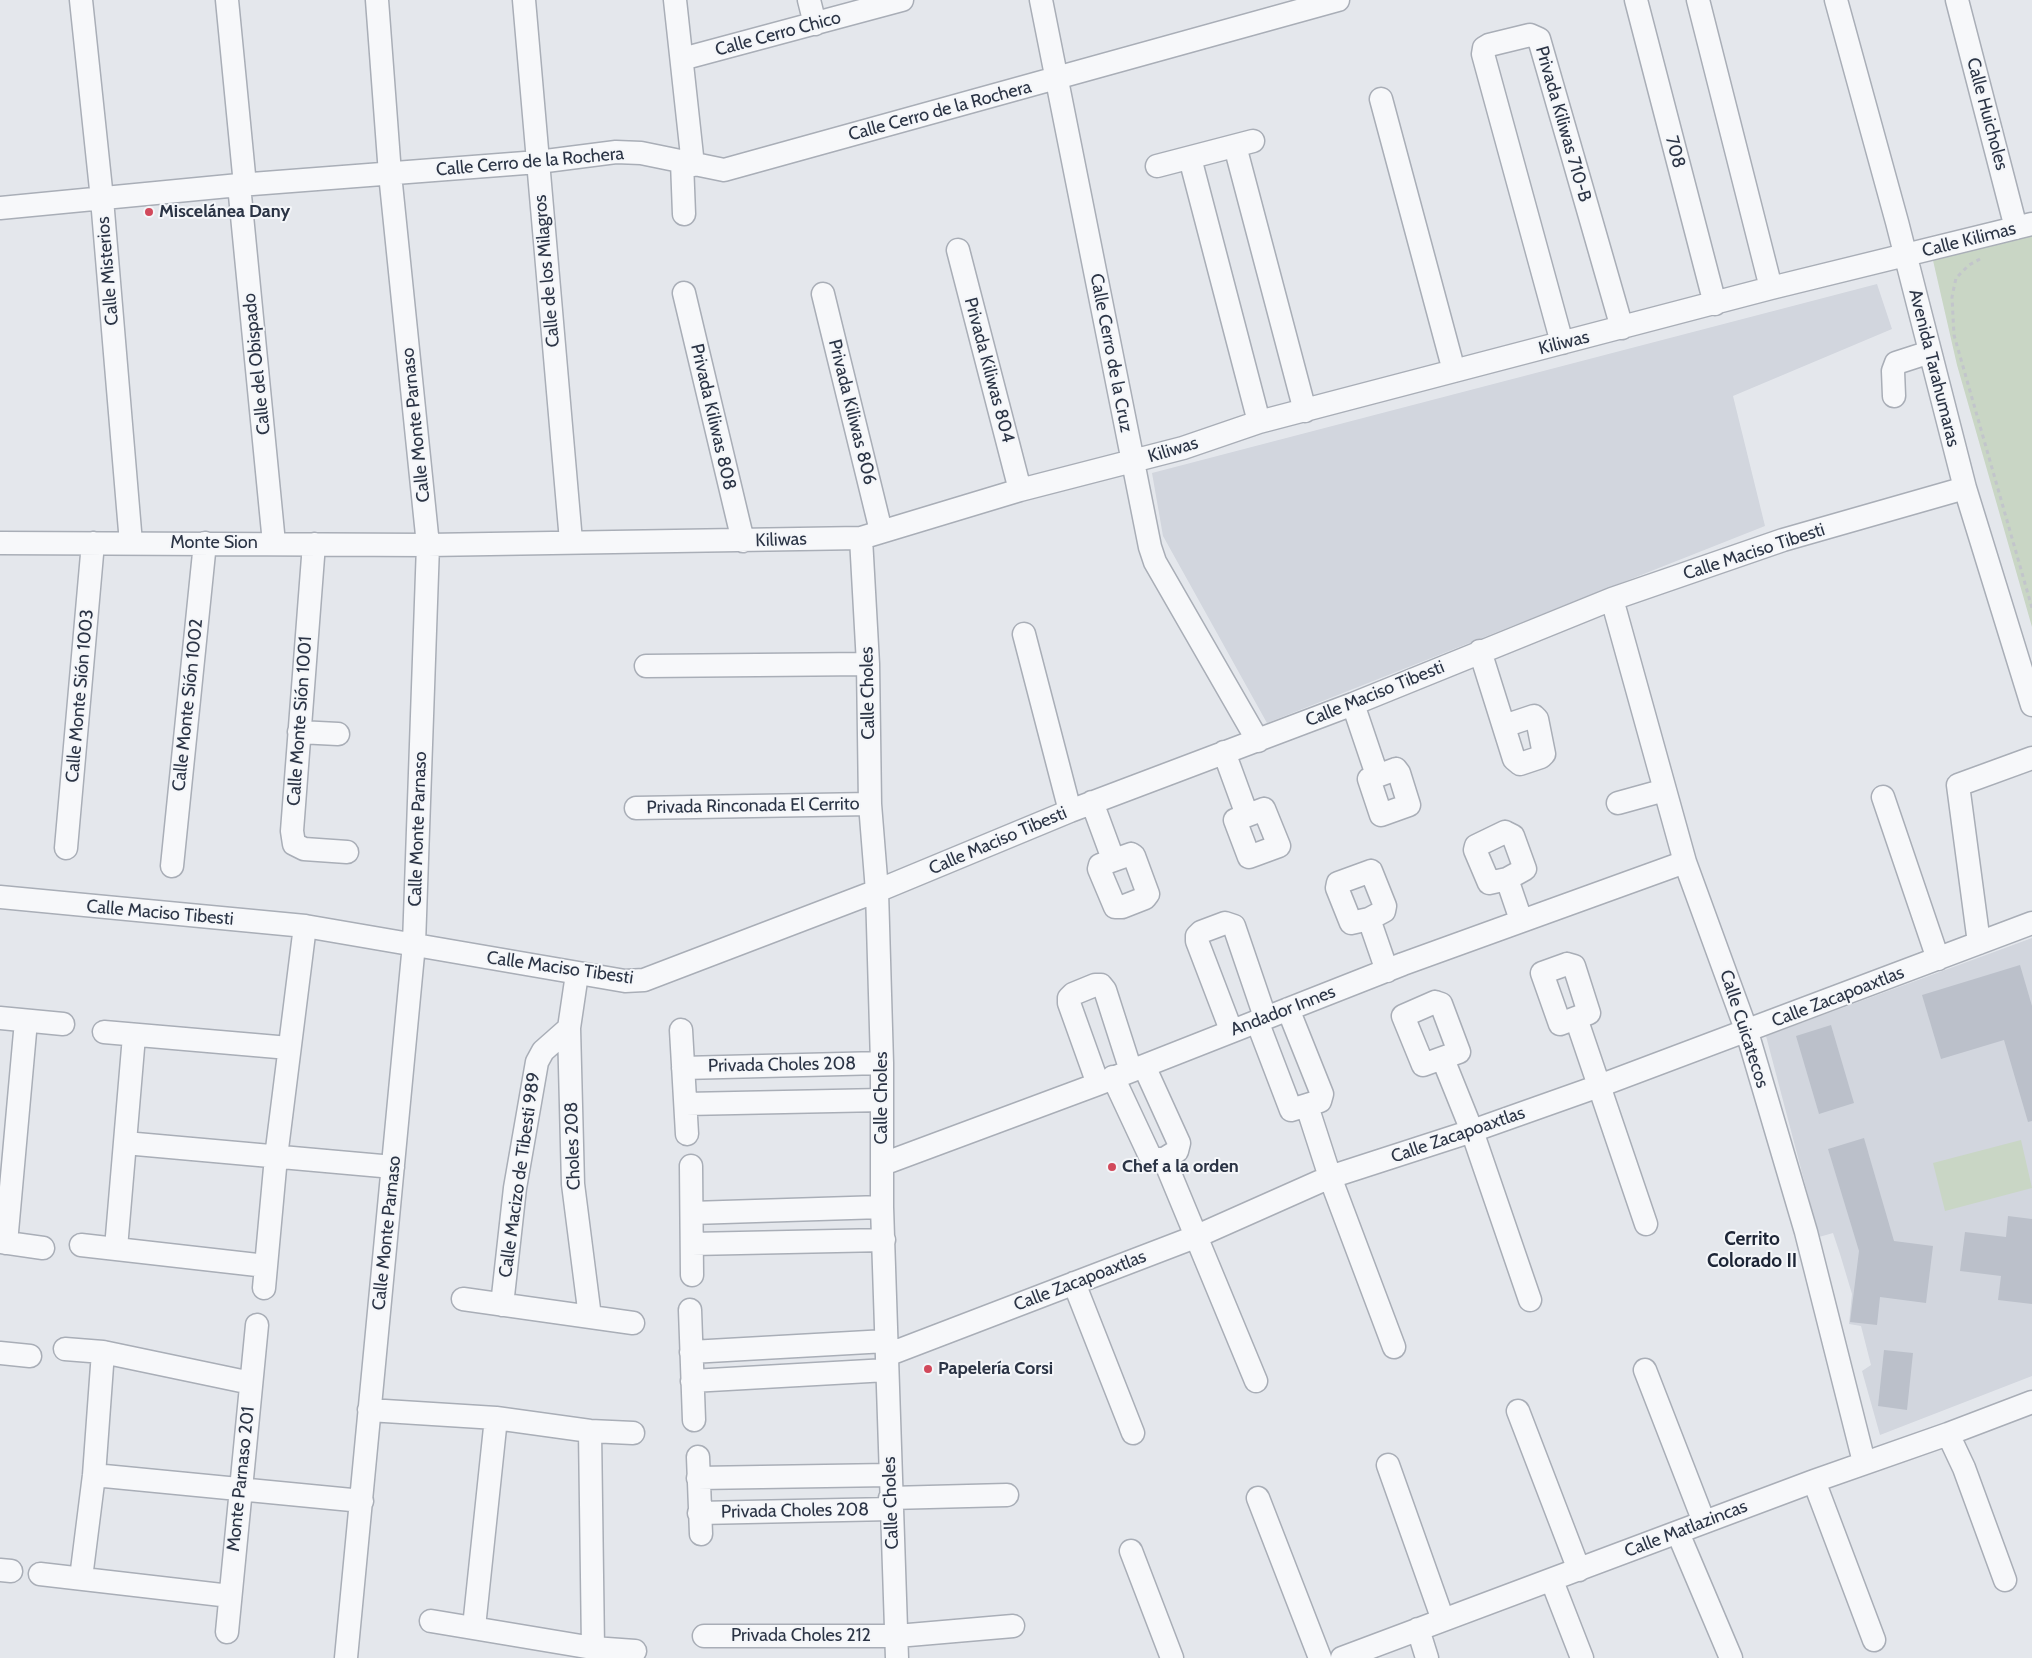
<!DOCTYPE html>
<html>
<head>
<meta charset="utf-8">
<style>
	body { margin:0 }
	canvas { display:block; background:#e4e7ec }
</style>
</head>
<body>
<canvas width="2032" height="1658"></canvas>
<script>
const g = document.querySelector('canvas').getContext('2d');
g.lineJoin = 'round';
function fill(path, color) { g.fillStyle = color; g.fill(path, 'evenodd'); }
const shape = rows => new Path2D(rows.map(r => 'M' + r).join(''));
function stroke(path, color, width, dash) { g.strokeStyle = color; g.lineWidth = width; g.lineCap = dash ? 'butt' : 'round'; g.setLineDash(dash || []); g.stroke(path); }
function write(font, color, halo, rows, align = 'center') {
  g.font = font + ' Cabin,sans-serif'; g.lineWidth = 4; g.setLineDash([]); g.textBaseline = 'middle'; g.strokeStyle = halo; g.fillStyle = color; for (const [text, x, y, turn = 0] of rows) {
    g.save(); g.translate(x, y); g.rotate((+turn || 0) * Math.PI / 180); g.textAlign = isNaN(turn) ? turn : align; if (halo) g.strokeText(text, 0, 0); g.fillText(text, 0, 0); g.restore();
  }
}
const built = shape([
	[1877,284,1892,329,1733,396,1765,526,1267,723,1163,536,1152,473],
	[2032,938,2032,1376,1880,1435,1862,1371,1871,1365,1861,1326,1849,1324,1852,1294,1840,1254,1833,1233,1819,1237,1766,1036]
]);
const green = shape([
	[2032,228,2032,627,1957,365,1932,256],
	[2021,1140,2032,1188,1945,1211,1933,1163]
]);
const building = shape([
	[2020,965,2032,1006,2032,1121,2028,1122,2004,1040,1941,1059,1922,995],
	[1831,1025,1854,1103,1819,1114,1796,1036],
	[1864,1138,1894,1241,1933,1246,1926,1303,1880,1297,1877,1325,1850,1322,1859,1251,1828,1149],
	[2008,1216,2032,1219,2032,1304,1998,1300,2001,1276,1960,1271,1965,1232,2006,1237],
	[1884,1350,1913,1353,1907,1410,1878,1406]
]);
const path = shape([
	[1980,259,1969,265,1956,278,1952,297,1954,335,2032,608]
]);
const minor = shape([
	[81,0,102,199,131,543],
	[227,0,245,185],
	[524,0,571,541],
	[675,0,693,165],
	[809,0,815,24],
	[1041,0,1150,547,1155,562,1258,741],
	[1636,0,1715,304],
	[1698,0,1771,288],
	[1836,0,1897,222,1965,488,2032,705],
	[1957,0,2016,228],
	[682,59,902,0],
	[1381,99,1454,371],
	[1235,146,1305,411],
	[1190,158,1259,422],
	[682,162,684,214],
	[1157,166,1253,141],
	[239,185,274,543],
	[0,208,239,185,538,162,616,152,641,153,724,170,1338,0],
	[958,250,1020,490],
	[684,293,743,541],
	[823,294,881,531],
	[1562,343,1483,54,1484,48,1489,45,1530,35,1539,39,1622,328],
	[1894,396,1893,371,1896,363,1930,352],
	[861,538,868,664,870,804,877,891,882,1063,882,1207,897,1658],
	[0,543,428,545,861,538,1020,490,1183,448,1259,422,1771,288,2032,224],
	[314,544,292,831,294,844,304,849,347,852],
	[1612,599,1685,862,1747,1032,1806,1232,1864,1462],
	[1024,634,1070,811],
	[1480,651,1514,759,1520,764,1541,757,1544,754,1537,719,1534,716,1504,726],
	[646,666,868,664],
	[1353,704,1377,775],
	[299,732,338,734],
	[1224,752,1247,815],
	[1396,769,1399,773,1409,805,1381,815,1369,779,1396,769],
	[1883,797,1938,959],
	[1092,802,1113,859],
	[1618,803,1665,790],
	[636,808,870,804],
	[1264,809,1279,846,1249,857,1235,820,1264,809],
	[1505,832,1513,836,1525,869,1507,879,1489,883,1475,850,1476,846,1505,832],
	[66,848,93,543],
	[1131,854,1134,856,1148,894,1145,898,1122,907,1115,907,1099,869,1100,865,1131,854],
	[172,866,205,543],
	[1371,871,1385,906,1384,911,1369,919,1351,923,1337,888,1338,883,1371,871],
	[1507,879,1521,920],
	[0,897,305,926,625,981,644,980,877,891,1070,811,1353,704,1612,599,1783,540,1965,488],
	[1369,919,1387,971],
	[1979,943,1958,785,2032,758],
	[1567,964,1574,966,1589,1013,1560,1024,1542,973,1567,964],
	[577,974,569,1028,573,1184,590,1317],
	[1435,1002,1441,1004,1459,1052,1423,1065,1403,1016,1435,1002],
	[0,1018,63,1024],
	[1576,1018,1646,1224],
	[1257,1021,1291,1110,1320,1101,1322,1094,1288,1009],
	[681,1030,687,1134],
	[1231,1030,1197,941,1197,936,1201,932,1225,923,1234,926,1265,1017],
	[104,1032,289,1048],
	[1443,1059,1472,1131,1530,1300],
	[683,1068,882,1063],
	[1113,1077,1149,1154,1154,1159,1164,1159,1177,1151,1179,1143,1144,1066],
	[1098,1084,1069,1003,1069,998,1073,994,1095,985,1101,985,1105,990,1131,1071],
	[686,1104,882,1100],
	[1307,1106,1330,1177,1394,1347],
	[125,1143,393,1167],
	[1164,1159,1256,1381],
	[883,1164,1098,1084,1403,964,1685,862],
	[691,1166,692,1275],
	[692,1213,882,1207],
	[0,1242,43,1248],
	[6,1243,26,1021],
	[692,1244,884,1240],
	[81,1245,266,1266],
	[116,1248,134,1036],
	[1074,1283,1133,1433],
	[264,1288,276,1157,305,926],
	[463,1299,633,1323],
	[502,1305,515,1188,537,1062,543,1051,569,1028],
	[690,1310,694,1420],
	[65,1349,103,1352,251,1383],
	[691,1352,886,1341],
	[0,1353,30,1356],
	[887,1355,1195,1237,1330,1177,1472,1131,1599,1086,2032,923],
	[1645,1370,1704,1522],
	[692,1381,887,1370],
	[369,1410,496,1418,590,1431,633,1433],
	[1518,1411,1579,1570],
	[590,1431,593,1648],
	[1948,1434,1964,1468,2005,1580],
	[698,1457,701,1534],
	[1388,1465,1443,1620],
	[94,1475,362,1501],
	[698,1478,889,1475],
	[1814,1481,1874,1640],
	[890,1498,1007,1495],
	[1258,1498,1320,1658],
	[699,1513,891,1509],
	[1678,1533,1731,1658],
	[1131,1551,1172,1658],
	[0,1570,11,1571],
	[40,1574,230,1596],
	[81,1578,94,1475,103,1352],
	[1552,1581,1582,1658],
	[431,1621,593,1648,635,1651],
	[474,1627,496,1418],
	[1418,1629,1427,1658],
	[227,1632,257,1325],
	[704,1636,897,1636,1013,1626],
	[346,1658,414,944,428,545,390,174,377,0],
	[1342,1658,1814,1481,1948,1434,2032,1402]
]);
const markers = [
	[149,212,5,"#d1495b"],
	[1112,1167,5,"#d1495b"],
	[928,1369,5,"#d1495b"]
];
const streetNames = [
	["Calle Cerro Chico",778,34,-15],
	["Calle Cerro de la Rochera",940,111,-15],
	["Calle Huicholes",1987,114,75],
	["Privada Kiliwas 710-B",1563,124,74],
	["708",1675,152,75],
	["Calle Cerro de la Rochera",530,162,-5],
	["Calle Kilimas",1969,240,-14],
	["Calle Misterios",108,271,-95],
	["Calle de los Milagros",547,271,-95],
	["Kiliwas",1564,343,-14],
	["Calle Cerro de la Cruz",1111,353,79],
	["Calle del Obispado",257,364,-96],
	["Avenida Tarahumaras",1934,368,76],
	["Privada Kiliwas 804",989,370,75],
	["Privada Kiliwas 806",852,412,76],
	["Privada Kiliwas 808",713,417,77],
	["Calle Monte Parnaso",416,425,-96],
	["Kiliwas",1173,450,-17],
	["Kiliwas",781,540,-2],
	["Monte Sion",214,543],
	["Calle Maciso Tibesti",1754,552,-18],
	["Calle Choles",868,693,-91],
	["Calle Maciso Tibesti",1375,694,-22],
	["Calle Monte Sión 1003",80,696,-85],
	["Calle Monte Sión 1002",188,705,-84],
	["Calle Monte Sión 1001",300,721,-86],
	["Privada Rinconada El Cerrito",753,806,-1],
	["Calle Monte Parnaso",418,829,-88],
	["Calle Maciso Tibesti",998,841,-23],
	["Calle Maciso Tibesti",160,913,5],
	["Calle Maciso Tibesti",560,968,8],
	["Calle Zacapoaxtlas",1838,997,-21],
	["Andador Innes",1283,1011,-21],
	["Calle Cuicatecos",1744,1029,72],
	["Privada Choles 208",782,1065,-1],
	["Calle Choles",882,1098,-90],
	["Calle Zacapoaxtlas",1458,1135,-19],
	["Choles 208",573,1146,-92],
	["Calle Macizo de Tibesti 989",520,1175,-82],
	["Calle Monte Parnaso",387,1233,-84],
	["Calle Zacapoaxtlas",1080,1281,-21],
	["Monte Parnaso 201",241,1479,-84],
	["Calle Choles",891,1503,-92],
	["Privada Choles 208",795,1511,-1],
	["Calle Matlazincas",1686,1529,-21],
	["Privada Choles 212",801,1636]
];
const poiNames = [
	["Miscelánea Dany",159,212],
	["Chef a la orden",1122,1167],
	["Papelería Corsi",938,1369]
];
const neighbourhoodNames = [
	["Cerrito",1752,1239],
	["Colorado II",1752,1261]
];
fill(built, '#d2d6de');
fill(green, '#c9d6c5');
fill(building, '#bbc0ca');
stroke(minor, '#a9aeb7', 25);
stroke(path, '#c2c5cb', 3, [4, 4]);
stroke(minor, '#f7f8fa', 22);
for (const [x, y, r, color] of markers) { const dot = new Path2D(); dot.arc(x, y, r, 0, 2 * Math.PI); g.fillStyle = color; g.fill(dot); stroke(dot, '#f4f6f9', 2); }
write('18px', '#2b3445', '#f4f6f9', streetNames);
write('bold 18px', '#2b3445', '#f4f6f9', poiNames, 'left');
write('bold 19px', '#1d2536', '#f4f6f9', neighbourhoodNames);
</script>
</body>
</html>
